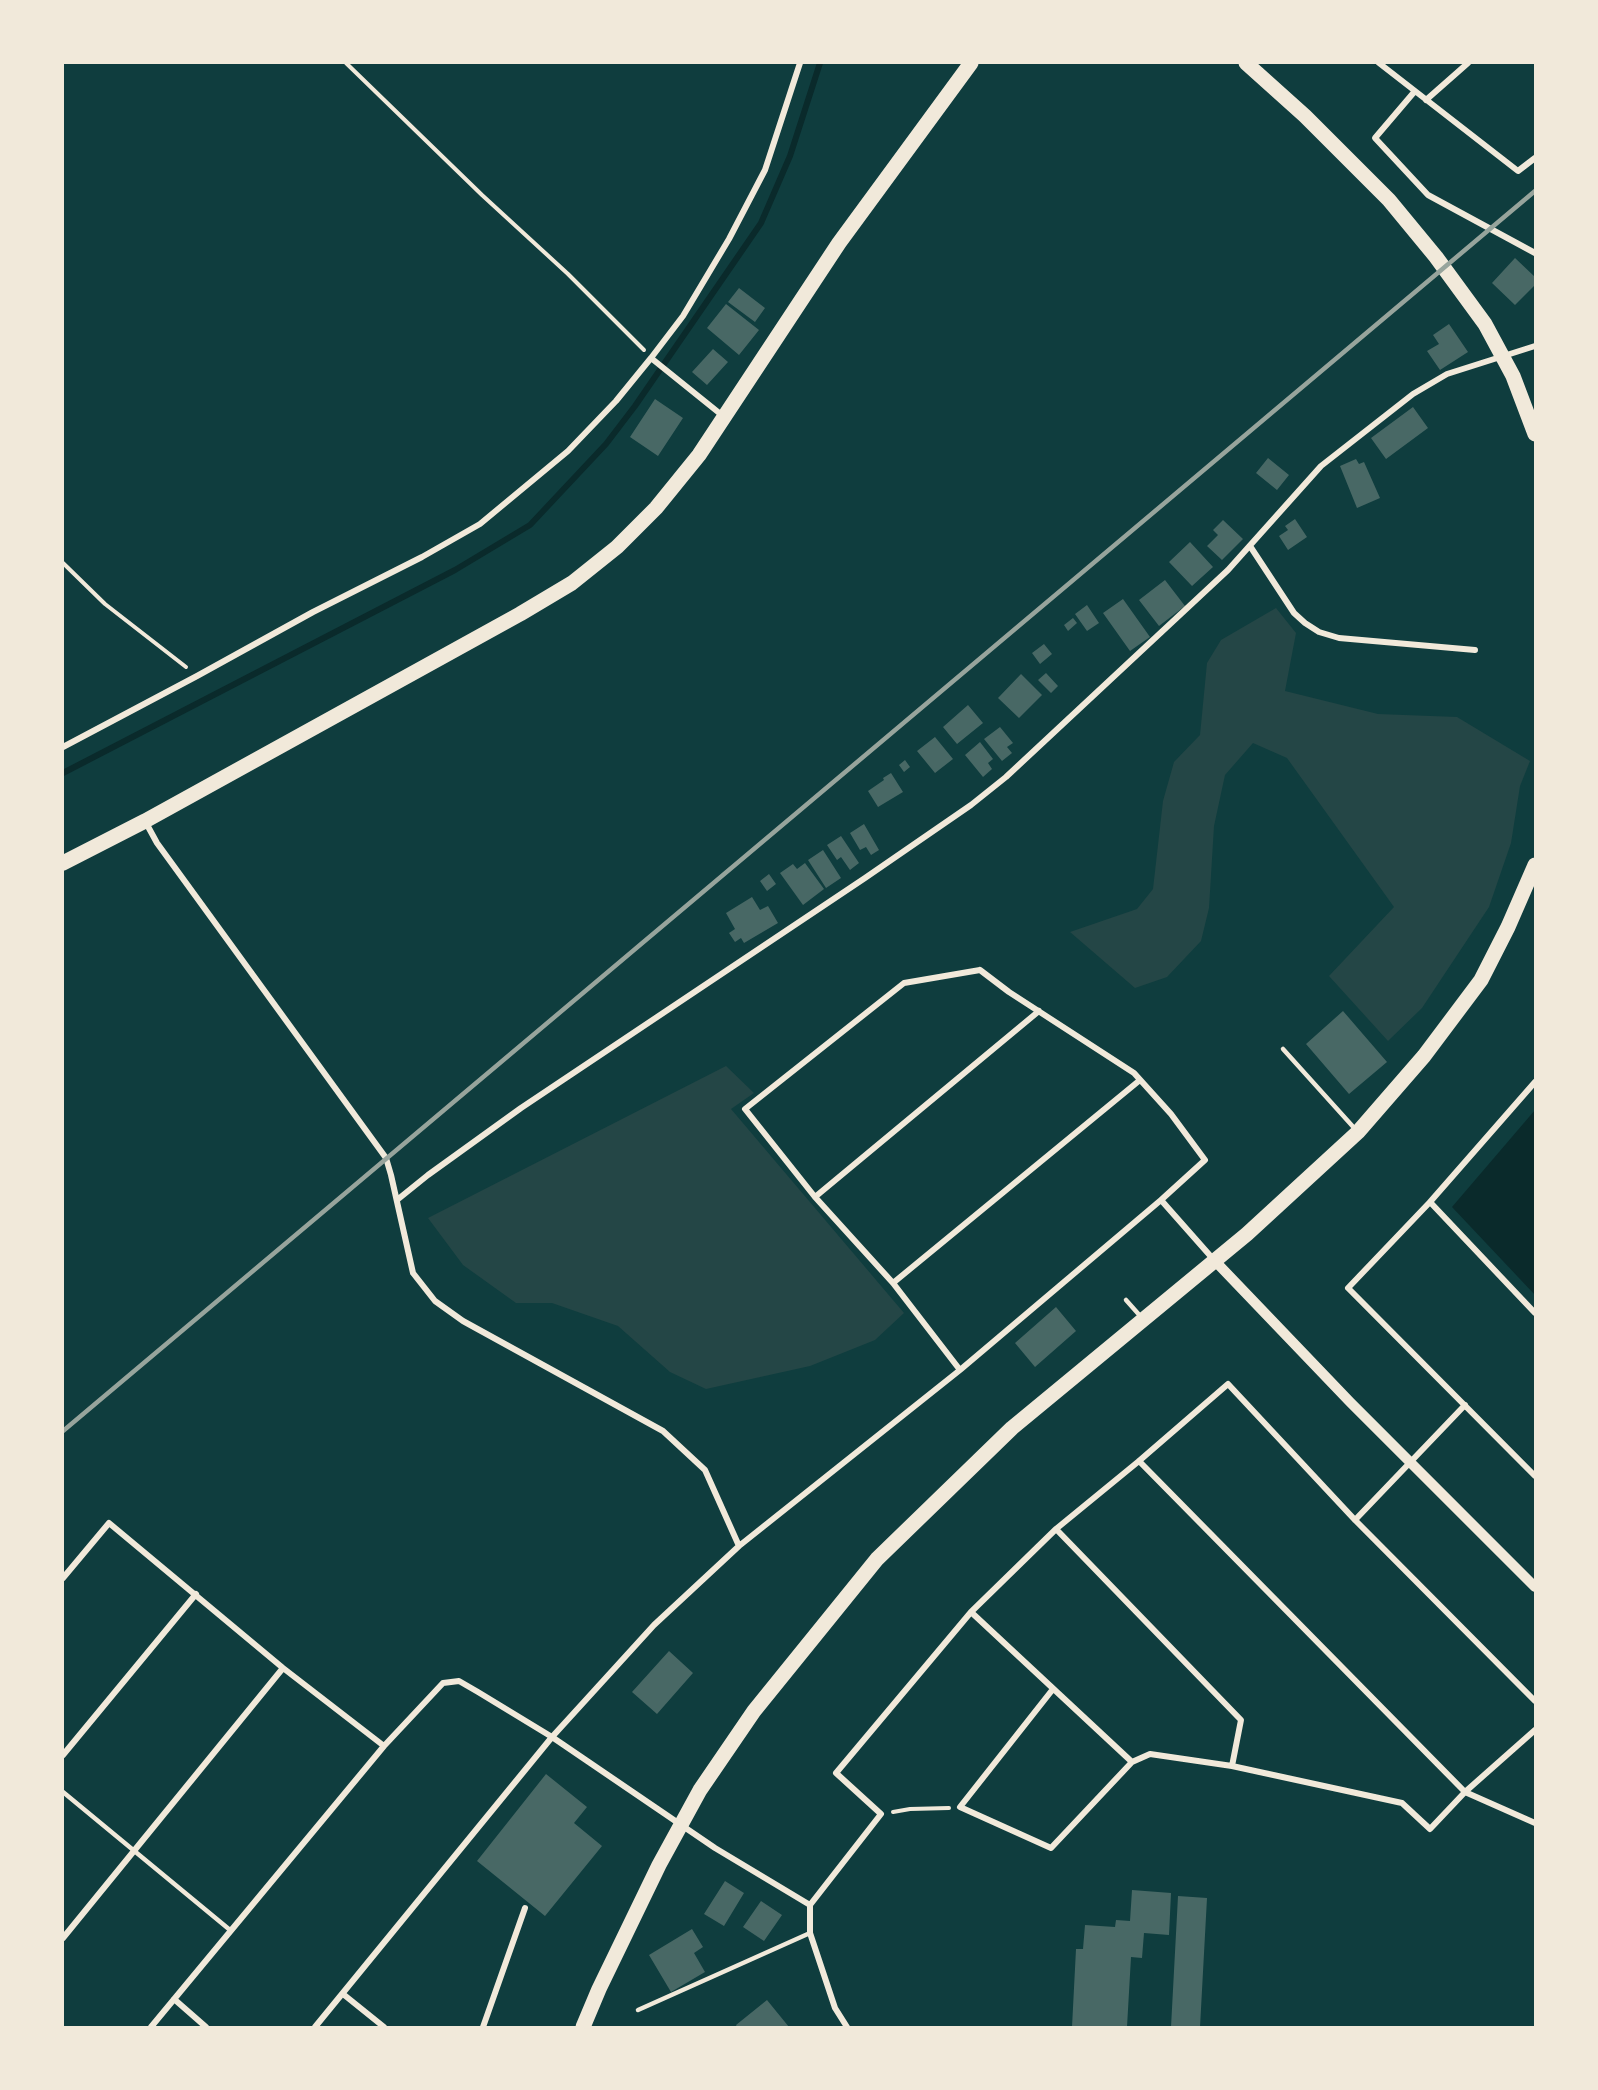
<!DOCTYPE html>
<html>
<head>
<meta charset="utf-8">
<style>
	body { margin:0 }
	#map { position:relative; width:1598px; height:2090px; overflow:hidden; background:#0f3d3e; font-family:Jost,sans-serif }
	canvas { display:block }
	.frame { position:absolute; inset:0; border:64px solid #f1e9da; pointer-events:none }
</style>
</head>
<body>
<div id="map">
<canvas width="1598" height="2090"></canvas>
<div class="frame"></div>
</div>
<script>
const g = document.querySelector('canvas').getContext('2d');
g.lineJoin = 'round';
function fill(path, color) { g.fillStyle = color; g.fill(path, 'evenodd'); }
const shape = rows => new Path2D(rows.map(r => 'M' + r).join(''));
function stroke(path, color, width, dash) { g.strokeStyle = color; g.lineWidth = width; g.lineCap = dash ? 'butt' : 'round'; g.setLineDash(dash || []); g.stroke(path); }
const green = shape([
	[1276,608,1296,633,1285,691,1378,714,1457,717,1530,761,1520,786,1511,843,1489,907,1422,1008,1388,1041,1329,976,1394,907,1287,758,1253,743,1225,775,1214,826,1209,908,1201,941,1167,977,1135,988,1070,932,1137,909,1153,889,1163,801,1174,762,1200,735,1207,663,1221,640],
	[726,1066,754,1093,731,1109,904,1313,875,1340,810,1366,706,1389,670,1372,618,1326,552,1303,516,1303,463,1265,428,1218]
]);
const water = shape([
	[1535,1110,1535,1295,1452,1207]
]);
const stream = shape([
	[63,773,455,570,530,525,606,444,635,406,761,223,790,156,820,63]
]);
const building = shape([
	[1515,258,1535,277,1535,285,1515,305,1492,283],
	[739,288,765,308,755,322,728,302],
	[726,304,759,330,739,355,707,328],
	[1449,324,1468,352,1440,370,1427,351,1439,344,1433,335],
	[713,349,728,362,707,385,692,372],
	[655,399,683,418,658,456,630,437],
	[1413,407,1428,428,1386,459,1371,438],
	[1268,458,1289,475,1277,490,1256,473],
	[1356,459,1359,464,1364,462,1380,498,1357,508,1340,466],
	[1295,519,1307,537,1288,550,1279,536,1288,530,1285,526],
	[1223,520,1243,539,1222,560,1207,546,1218,535,1213,530],
	[1190,542,1213,567,1192,586,1169,562],
	[1165,580,1185,606,1159,626,1139,600],
	[1123,599,1150,637,1130,651,1103,613],
	[1087,605,1099,623,1087,631,1075,614],
	[1073,618,1077,623,1068,631,1064,625],
	[1044,644,1052,654,1040,664,1032,653],
	[1046,673,1058,686,1051,693,1038,680],
	[1021,674,1042,695,1019,718,998,698],
	[968,705,983,723,957,744,943,727],
	[1000,727,1013,743,1007,747,1012,753,1002,761,984,739],
	[935,737,953,759,935,773,917,751],
	[980,742,993,759,988,763,992,769,983,777,965,755],
	[905,760,910,767,904,772,899,765],
	[891,773,903,792,878,807,868,791,884,780,883,778],
	[864,824,879,850,871,855,866,847,860,850,850,833],
	[841,836,859,863,850,870,841,857,837,860,827,845],
	[823,850,841,878,826,888,808,860],
	[805,863,824,889,803,905,780,873,793,864,797,869],
	[769,874,776,884,767,891,760,881],
	[752,897,760,910,768,906,778,923,744,943,741,938,735,942,729,933,735,929,726,913],
	[1343,1011,1387,1062,1349,1094,1306,1044],
	[1056,1307,1076,1331,1035,1367,1015,1343],
	[669,1651,693,1673,657,1714,632,1692],
	[546,1774,587,1807,574,1823,602,1846,545,1916,477,1861],
	[725,1881,744,1893,724,1926,704,1914],
	[1132,1890,1171,1893,1169,1935,1144,1933,1142,1958,1131,1957,1127,2027,1072,2027,1076,1949,1083,1949,1085,1925,1115,1927,1116,1920,1130,1921],
	[1178,1896,1207,1898,1200,2027,1171,2027],
	[761,1901,782,1915,764,1941,743,1927],
	[692,1929,703,1947,694,1953,705,1972,671,1992,649,1955],
	[767,2000,789,2027,737,2027,736,2025]
]);
const path = shape([
	[346,63,482,195,568,274,644,350],
	[63,563,105,604,186,667],
	[893,1812,910,1809,949,1808]
]);
const service = shape([
	[1283,1049,1356,1130],
	[1126,1300,1142,1318],
	[63,1792,230,1930],
	[638,2010,810,1933]
]);
const minor = shape([
	[1379,63,1518,171,1535,158],
	[1415,91,1375,138,1428,195,1535,253],
	[1426,100,1468,63],
	[651,358,723,416],
	[1250,546,1294,613,1305,623,1319,632,1339,638,1475,650],
	[63,747,197,676,313,612,422,557,480,524,568,451,616,401,651,358,683,316,729,239,765,170,800,63],
	[145,821,157,843,386,1158,391,1175,413,1273,435,1301,463,1321,663,1431,705,1470,739,1546],
	[980,970,1009,992,1134,1073,1171,1114,1205,1160,1161,1200,960,1370,893,1283,815,1197,745,1109,904,983,980,970],
	[1535,1082,1430,1202,1348,1288,1535,1476],
	[815,1197,1039,1011],
	[397,1200,428,1175,521,1108,865,878,971,805,1006,777,1228,570,1321,466,1413,394,1447,374,1535,346],
	[1161,1200,1214,1260],
	[1430,1202,1535,1313],
	[893,1283,1140,1080],
	[1139,1461,1465,1792,1535,1823],
	[1355,1520,1465,1405],
	[1056,1529,1241,1720,1232,1766],
	[63,1578,109,1523,283,1668,384,1746],
	[971,1612,1132,1762],
	[1053,1689,960,1807,1051,1848,1132,1762,1150,1754,1232,1766,1402,1803,1430,1829,1465,1792,1535,1730],
	[63,1755,196,1594],
	[63,1938,283,1668],
	[343,1994,384,2027],
	[174,1999,206,2027],
	[151,2027,384,1746,443,1683,459,1681,478,1692,552,1737,715,1848,810,1905],
	[315,2027,552,1737,654,1625,739,1546,960,1370],
	[483,2027,525,1908],
	[847,2027,835,2008,810,1933,810,1905,881,1814,836,1773,971,1612,1056,1529,1139,1461,1228,1384,1355,1520,1535,1701]
]);
const tertiary = shape([
	[1215,1261,1350,1402,1535,1587]
]);
const primary = shape([
	[1246,63,1305,116,1389,200,1436,257,1485,324,1513,376,1535,434],
	[63,863,145,821,520,614,572,583,617,547,656,508,699,455,839,243,971,63],
	[583,2027,599,1989,659,1865,700,1790,754,1711,877,1559,1012,1428,1247,1234,1358,1132,1424,1056,1481,980,1508,927,1535,865]
]);
const rail = shape([
	[63,1431,1535,191]
]);
fill(green, '#244646');
fill(water, '#0a2a2b');
stroke(stream, '#0a2a2b', 6);
fill(building, '#486865');
stroke(path, '#f1e9da', 4);
stroke(service, '#f1e9da', 4.5);
stroke(minor, '#f1e9da', 6);
stroke(tertiary, '#f1e9da', 10);
stroke(primary, '#f1e9da', 15);
stroke(rail, '#97a49c', 4.5);
</script>
</body>
</html>
